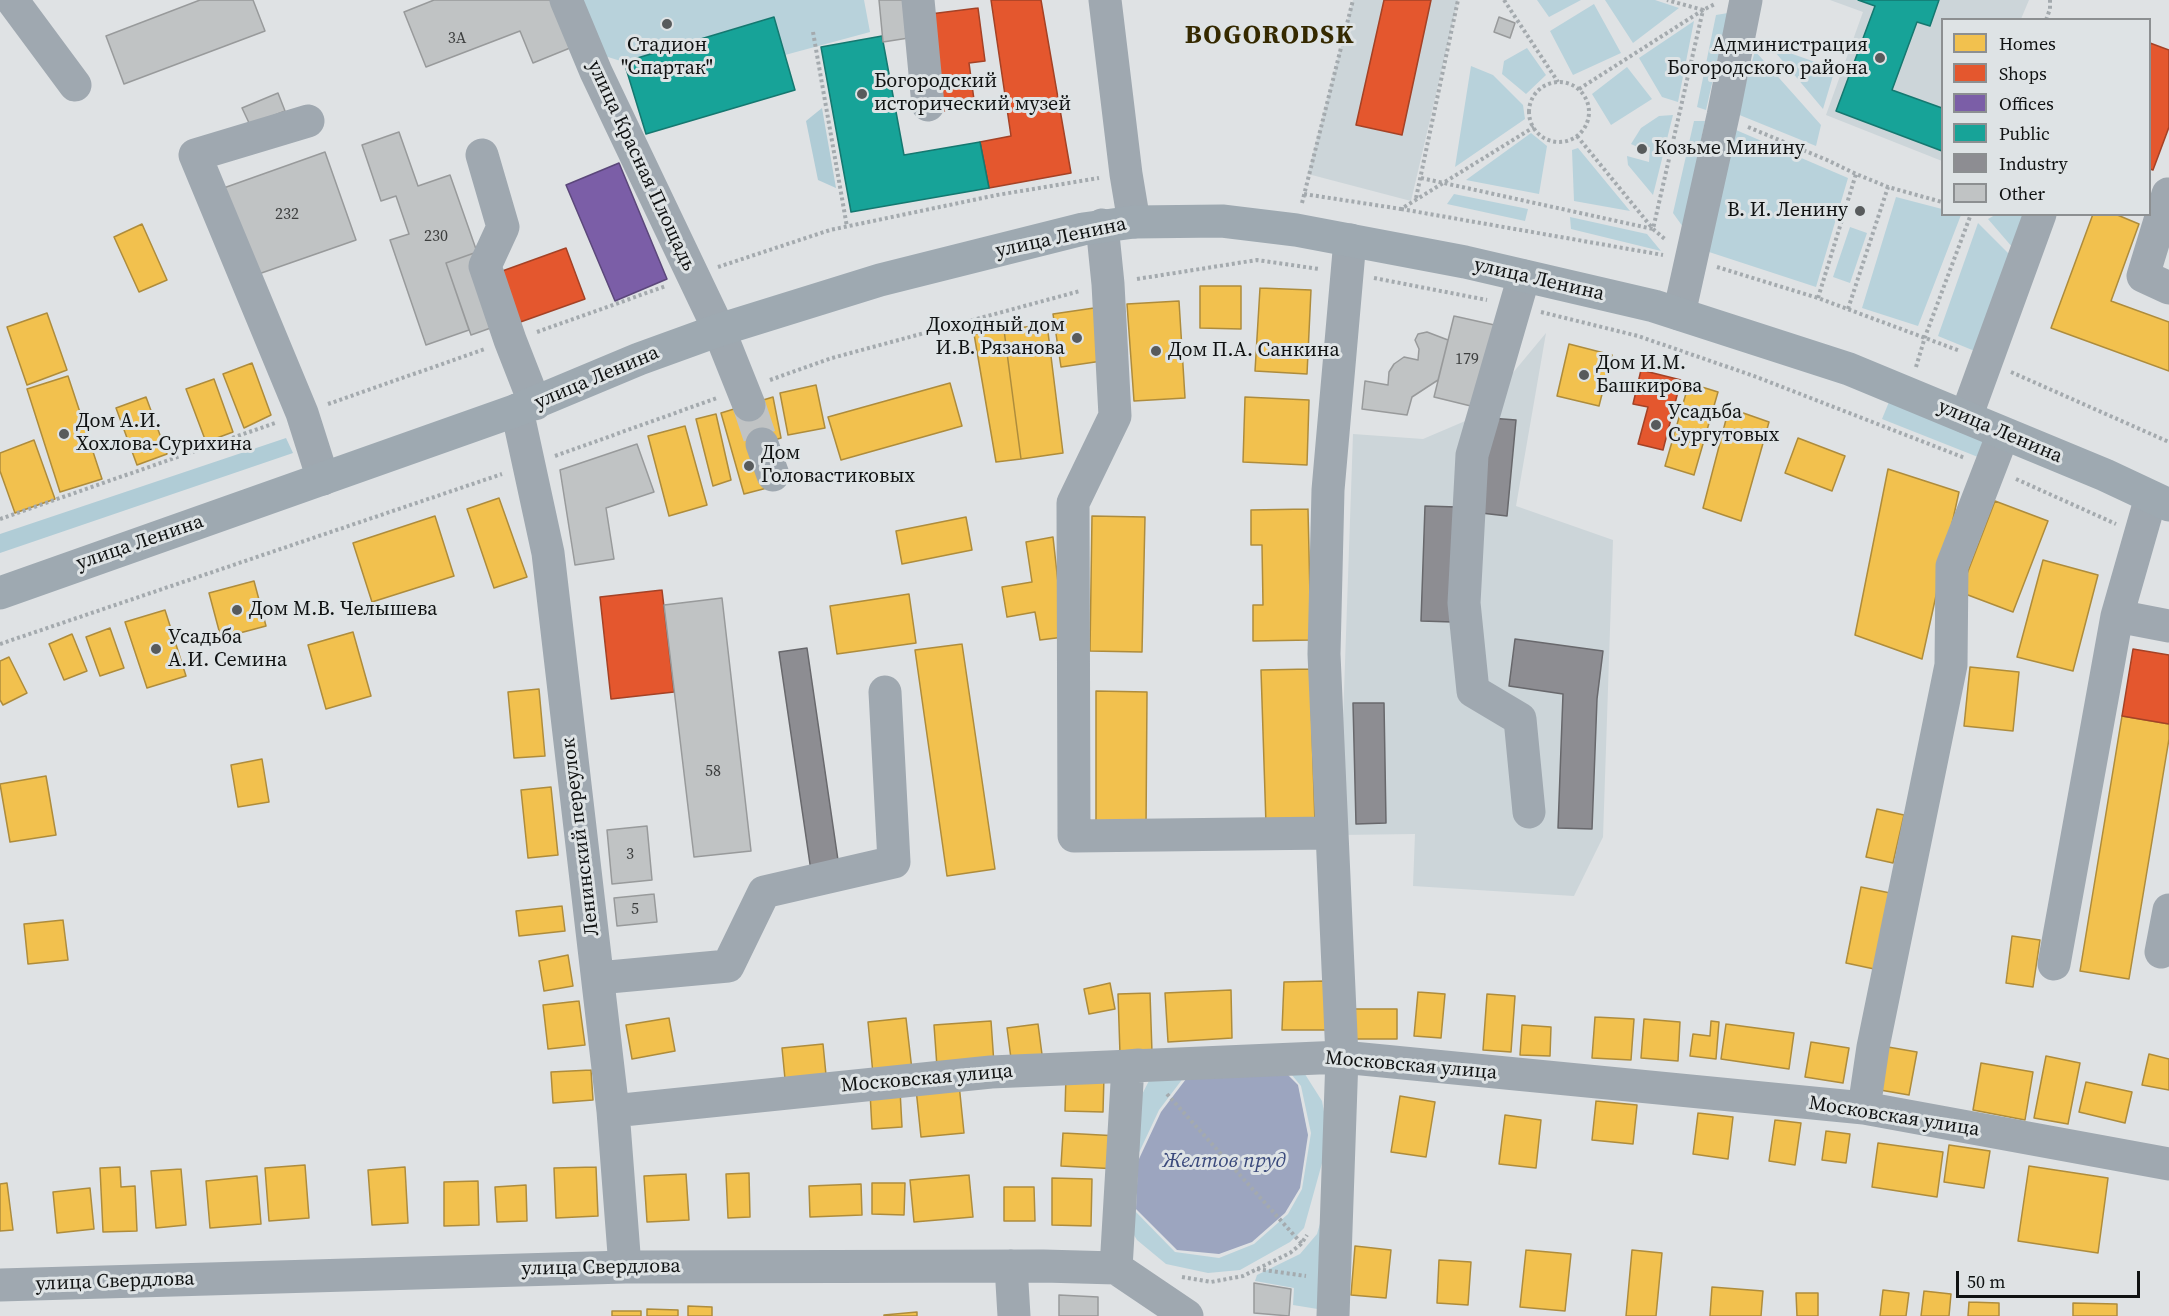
<!DOCTYPE html>
<html>
<head>
<meta charset="utf-8">
<style>
	body { margin:0 }
	#map { position:relative; width:2169px; height:1316px; overflow:hidden; background:#dfe2e4; font-family:"Source Serif 4",serif }
	canvas { display:block }
	.legend { position:absolute; left:1941px; top:18px; width:210px; height:198px; box-sizing:border-box; background:#dee3e5; border:2px solid #8c8f91; margin:0; padding:8px 10px; list-style:none; font-size:18px; color:#101212 }
	.legend li { display:flex; align-items:center; gap:12px; height:30px }
	.legend b { width:30px; border:2px solid #8c8f91 }
	.scale { position:absolute; left:1956px; top:1271px; width:184px; height:27px; box-sizing:border-box; border:3px solid #101212; border-top:0; padding-left:8px; font-size:18px; line-height:21px; white-space:nowrap; color:#101212; -webkit-text-stroke:4px #dee3e5; paint-order:stroke }
</style>
</head>
<body>
<div id="map">
<canvas width="2169" height="1316"></canvas>
<ul class="legend">
<li><b style="height:16px;background:#f2c14e"></b>Homes</li>
<li><b style="height:16px;background:#e4572e"></b>Shops</li>
<li><b style="height:16px;background:#7b5ea7"></b>Offices</li>
<li><b style="height:16px;background:#17a398"></b>Public</li>
<li><b style="height:16px;background:#8d8d92"></b>Industry</li>
<li><b style="height:16px;background:#c0c3c4"></b>Other</li>
</ul>
<div class="scale">50 m</div>
</div>
<script>
const g = document.querySelector('canvas').getContext('2d');
g.lineJoin = 'round';
function fill(path, color) { g.fillStyle = color; g.fill(path, 'evenodd'); }
const shape = rows => new Path2D(rows.map(r => 'M' + r).join(''));
function stroke(path, color, width, dash) { g.strokeStyle = color; g.lineWidth = width; g.lineCap = dash ? 'butt' : 'round'; g.setLineDash(dash || []); g.stroke(path); }
function write(font, color, halo, rows, align = 'center') {
  g.font = font + ' "Source Serif 4",serif'; g.lineWidth = 6; g.setLineDash([]); g.textBaseline = 'middle'; g.strokeStyle = halo; g.fillStyle = color; for (const [text, x, y, turn = 0] of rows) {
    g.save(); g.translate(x, y); g.rotate((+turn || 0) * Math.PI / 180); g.textAlign = isNaN(turn) ? turn : align; if (halo) g.strokeText(text, 0, 0); g.fillText(text, 0, 0); g.restore();
  }
}
const built = shape([
	[1353,0,1458,0,1411,201,1308,174],
	[1830,0,2029,0,2021,19,1942,20,1942,161,1826,115,1863,12],
	[1546,333,1516,506,1613,540,1603,837,1574,896,1413,886,1415,834,1339,835,1353,434,1423,439,1477,416]
]);
const green = shape([
	[574,0,864,0,870,32,785,55,773,17,624,62,595,53],
	[1537,0,1581,0,1549,17],
	[1605,0,1655,0,1679,8,1633,43],
	[1594,4,1621,53,1573,75,1550,31],
	[1728,13,1706,110,1697,107,1716,15],
	[1694,21,1678,102,1662,97,1639,58],
	[1770,46,1835,69,1823,109],
	[1527,48,1546,75,1526,94,1502,74,1504,61],
	[1755,51,1821,125,1816,146,1737,114],
	[1471,66,1493,75,1523,105,1525,119,1455,167],
	[1627,67,1652,99,1611,125,1592,94],
	[1673,115,1653,195,1628,165,1627,156,1649,162,1650,147,1642,149,1631,144,1641,128,1659,116],
	[1694,121,1705,121,1683,227,1673,213],
	[1736,130,1848,178,1816,287,1706,251],
	[1531,133,1547,146,1539,194,1466,180],
	[1578,148,1630,211,1574,201,1572,150],
	[1454,194,1528,209,1525,221,1447,204],
	[1896,197,1942,209,1942,214,1961,215,1918,326,1862,308],
	[1995,215,2033,215,2019,255,1988,219],
	[1570,217,1647,234,1661,251,1571,229],
	[1978,223,2015,260,1982,354,1938,336],
	[1850,227,1867,233,1850,283,1833,277],
	[1891,397,1985,437,1983,459,1882,419],
	[1282,1063,1303,1071,1322,1101,1329,1138,1304,1228,1290,1242,1240,1270,1208,1273,1166,1264,1137,1240,1126,1222,1132,1114,1155,1069,1184,1077,1159,1110,1136,1159,1134,1210,1175,1252,1219,1258,1254,1244,1288,1214,1302,1189,1311,1133,1301,1086],
	[1334,1176,1330,1311,1293,1305,1294,1288,1255,1281,1257,1275,1300,1254,1317,1234]
]);
const forest = shape([
	[822,108,836,188,818,180,806,121],
	[286,438,293,453,0,553,0,534]
]);
const water = shape([
	[1279,1066,1298,1085,1308,1135,1300,1188,1285,1213,1252,1242,1219,1254,1177,1250,1136,1209,1138,1161,1161,1112,1186,1079]
]);
const homes = shape([
	[2093,214,2115,214,2139,224,2111,301,2169,322,2169,371,2051,328,2093,214],
	[142,224,167,280,139,292,114,237,142,224],
	[1200,286,1241,286,1241,329,1200,328,1200,286],
	[1260,288,1311,290,1307,374,1255,371,1260,288],
	[1179,301,1185,398,1134,401,1127,304,1179,301],
	[1094,308,1102,361,1061,367,1053,314,1094,308],
	[47,313,67,370,27,385,7,327,47,313],
	[1047,324,1063,453,1021,459,1004,330,1047,324],
	[1004,330,1021,459,996,462,974,334,1004,330],
	[1569,344,1612,355,1599,406,1557,396,1569,344],
	[252,363,271,415,244,428,223,374,252,363],
	[68,376,102,479,60,492,27,389,68,376],
	[214,379,233,432,206,442,186,389,214,379],
	[950,383,962,426,841,460,828,417,950,383],
	[1689,383,1718,392,1694,475,1665,466,1689,383],
	[816,385,825,428,788,435,780,393,816,385],
	[146,397,167,454,137,465,116,408,146,397],
	[773,397,781,438,757,445,767,488,744,494,721,413,773,397],
	[1245,397,1309,400,1307,465,1243,462,1245,397],
	[1729,408,1769,422,1741,521,1703,508,1729,408],
	[716,414,731,480,713,486,696,419,716,414],
	[685,426,707,505,669,516,648,436,685,426],
	[1798,438,1845,456,1832,491,1785,473,1798,438],
	[34,440,55,499,15,513,0,471,0,453,34,440],
	[1888,469,1959,492,1922,659,1855,635,1888,469],
	[499,498,527,577,494,588,467,509,499,498],
	[1995,501,2048,521,2013,612,1960,592,1995,501],
	[1308,509,1311,640,1253,641,1253,605,1263,605,1262,545,1251,545,1251,510,1308,509],
	[435,516,454,576,372,602,353,543,435,516],
	[1092,516,1145,517,1142,652,1090,651,1092,516],
	[966,517,972,550,902,564,896,531,966,517],
	[1053,537,1064,637,1040,640,1035,612,1007,617,1002,587,1032,582,1026,542,1053,537],
	[2043,560,2098,575,2073,671,2017,657,2043,560],
	[254,581,266,626,221,638,209,593,254,581],
	[909,594,916,643,837,654,830,606,909,594],
	[165,610,186,676,147,688,125,622,165,610],
	[110,628,124,668,100,676,86,637,110,628],
	[353,632,371,696,326,709,308,645,353,632],
	[72,634,87,671,64,680,49,644,72,634],
	[962,644,995,869,947,876,915,650,962,644],
	[9,657,27,693,3,705,0,700,0,661,9,657],
	[1970,667,2019,672,2013,731,1964,726,1970,667],
	[1310,669,1315,824,1266,825,1261,670,1310,669],
	[539,689,545,756,514,758,508,692,539,689],
	[1096,691,1147,692,1146,830,1096,830,1096,691],
	[2122,716,2169,724,2169,739,2129,979,2080,971,2122,716],
	[262,759,269,802,238,807,231,765,262,759],
	[46,776,56,835,10,842,0,784,46,776],
	[551,787,558,855,528,858,521,790,551,787],
	[1877,809,1904,815,1893,863,1866,857,1877,809],
	[1861,887,1895,894,1879,970,1846,963,1861,887],
	[562,906,565,931,519,936,516,911,562,906],
	[63,920,68,960,28,964,24,924,63,920],
	[2012,936,2040,940,2033,987,2006,983,2012,936],
	[568,955,573,986,544,991,539,961,568,955],
	[1326,981,1327,1030,1282,1030,1284,982,1326,981],
	[1110,983,1115,1009,1089,1014,1084,989,1110,983],
	[1231,990,1232,1038,1168,1042,1165,993,1231,990],
	[1418,992,1445,994,1441,1038,1414,1036,1418,992],
	[1150,993,1152,1053,1120,1054,1118,994,1150,993],
	[1487,994,1515,996,1511,1052,1483,1050,1487,994],
	[579,1001,585,1045,548,1049,543,1005,579,1001],
	[1353,1009,1397,1009,1397,1039,1352,1039,1353,1009],
	[1595,1017,1634,1019,1631,1060,1592,1058,1595,1017],
	[669,1018,675,1051,632,1059,626,1025,669,1018],
	[906,1018,912,1070,873,1074,868,1022,906,1018],
	[1644,1019,1680,1022,1678,1061,1641,1058,1644,1019],
	[991,1021,994,1064,937,1067,934,1025,991,1021],
	[1711,1021,1719,1022,1716,1059,1690,1056,1693,1034,1710,1036,1711,1021],
	[1038,1024,1043,1062,1012,1066,1007,1028,1038,1024],
	[1726,1024,1794,1033,1789,1069,1721,1059,1726,1024],
	[1522,1025,1551,1027,1550,1056,1520,1055,1522,1025],
	[1811,1042,1849,1048,1843,1083,1805,1077,1811,1042],
	[823,1044,826,1075,785,1079,782,1048,823,1044],
	[1888,1047,1917,1052,1909,1095,1880,1090,1888,1047],
	[2149,1054,2169,1059,2169,1090,2142,1085,2149,1054],
	[2046,1056,2080,1063,2068,1124,2034,1118,2046,1056],
	[1981,1063,2033,1072,2025,1120,1973,1110,1981,1063],
	[591,1070,593,1100,553,1103,551,1072,591,1070],
	[1066,1075,1104,1076,1103,1112,1065,1111,1066,1075],
	[2086,1082,2132,1092,2125,1123,2079,1112,2086,1082],
	[959,1084,964,1133,921,1137,916,1089,959,1084],
	[900,1090,902,1127,872,1129,870,1092,900,1090],
	[1400,1096,1435,1102,1426,1157,1391,1152,1400,1096],
	[1596,1101,1637,1105,1633,1144,1592,1140,1596,1101],
	[1698,1113,1733,1117,1728,1159,1693,1154,1698,1113],
	[1505,1115,1541,1120,1536,1168,1499,1164,1505,1115],
	[1775,1120,1801,1123,1795,1165,1769,1161,1775,1120],
	[1826,1131,1850,1134,1846,1163,1822,1160,1826,1131],
	[1063,1133,1119,1136,1118,1169,1061,1166,1063,1133],
	[1878,1143,1943,1152,1937,1197,1872,1187,1878,1143],
	[1949,1145,1990,1151,1984,1188,1944,1182,1949,1145],
	[305,1165,309,1218,269,1221,265,1168,305,1165],
	[2029,1166,2108,1178,2098,1253,2018,1241,2029,1166],
	[120,1167,121,1187,135,1186,137,1231,103,1232,100,1168,120,1167],
	[405,1167,408,1223,372,1225,368,1170,405,1167],
	[596,1167,598,1216,556,1218,554,1168,596,1167],
	[181,1169,186,1225,156,1228,151,1171,181,1169],
	[749,1173,750,1217,728,1218,726,1174,749,1173],
	[686,1174,689,1220,647,1222,644,1176,686,1174],
	[969,1175,973,1217,914,1222,910,1180,969,1175],
	[257,1176,261,1224,210,1228,206,1181,257,1176],
	[1052,1178,1092,1179,1091,1226,1052,1225,1052,1178],
	[478,1181,479,1225,444,1226,444,1182,478,1181],
	[7,1183,13,1230,0,1231,0,1184,7,1183],
	[872,1183,905,1183,904,1215,872,1214,872,1183],
	[861,1184,862,1215,810,1217,809,1186,861,1184],
	[526,1185,527,1221,497,1222,495,1187,526,1185],
	[1004,1187,1034,1187,1035,1221,1004,1221,1004,1187],
	[90,1188,94,1229,57,1233,53,1192,90,1188],
	[1355,1246,1391,1250,1386,1298,1351,1295,1355,1246],
	[1526,1250,1571,1254,1565,1311,1520,1307,1526,1250],
	[1632,1250,1662,1253,1656,1316,1626,1316,1632,1250],
	[1439,1260,1471,1262,1468,1305,1437,1303,1439,1260],
	[1712,1287,1763,1291,1761,1316,1710,1316,1712,1287],
	[1883,1290,1909,1293,1906,1316,1880,1316,1883,1290],
	[1924,1291,1951,1294,1949,1316,1921,1316,1924,1291],
	[1796,1293,1818,1293,1818,1316,1797,1316,1796,1293],
	[1969,1302,1999,1303,1999,1316,1968,1316,1969,1302],
	[2073,1303,2117,1304,2117,1316,2073,1316,2073,1303],
	[688,1306,712,1307,712,1316,688,1316,688,1306],
	[647,1309,678,1310,678,1316,647,1316,647,1309],
	[612,1311,641,1311,641,1316,612,1316,612,1311],
	[917,1312,917,1316,884,1316,884,1315,917,1312]
]);
const shops = shape([
	[991,0,1041,0,1071,173,989,188,980,142,1011,136,991,0],
	[1384,0,1431,0,1402,135,1356,125,1384,0],
	[978,8,985,61,969,63,975,107,943,111,930,14,978,8],
	[2150,43,2169,50,2169,127,2153,170,2150,169,2150,43],
	[566,248,585,299,512,325,494,274,566,248],
	[1641,370,1681,380,1663,450,1638,444,1648,407,1633,404,1641,370],
	[662,590,674,692,611,699,600,597,662,590],
	[2133,649,2169,655,2169,724,2122,716,2133,649]
]);
const offices = shape([
	[619,163,667,279,615,301,566,185,619,163]
]);
const public = shape([
	[1858,0,1939,0,1930,26,1917,22,1892,90,1942,108,1942,151,1836,111,1875,6,1858,0],
	[774,17,795,90,646,134,624,62,774,17],
	[882,36,904,155,980,142,989,188,851,212,821,47,882,36]
]);
const industry = shape([
	[1490,418,1516,420,1507,516,1481,513,1490,418],
	[1425,506,1457,507,1453,622,1421,621,1425,506],
	[1515,639,1603,651,1597,699,1592,829,1558,828,1563,694,1509,686,1515,639],
	[807,648,839,867,811,871,779,652,807,648],
	[1353,703,1384,703,1386,823,1356,824,1353,703]
]);
const building = shape([
	[200,0,253,0,265,31,124,84,106,36,200,0],
	[434,0,550,0,570,48,533,63,520,31,426,67,404,12,434,0],
	[879,0,910,0,915,37,883,42,879,0],
	[1499,17,1515,23,1510,38,1494,32,1499,17],
	[278,93,285,111,250,125,242,108,278,93],
	[399,132,418,186,450,175,477,252,446,263,469,330,426,345,390,240,409,234,396,196,381,201,362,145,399,132],
	[325,152,356,240,250,277,218,190,325,152],
	[477,252,502,324,471,335,446,263,477,252],
	[1454,316,1499,326,1479,408,1434,397,1454,316],
	[1427,332,1448,340,1438,380,1412,397,1407,415,1362,409,1365,381,1388,385,1389,372,1394,364,1404,357,1418,360,1419,349,1415,340,1418,334,1427,332],
	[637,444,654,492,606,508,614,559,575,565,560,470,637,444],
	[722,598,751,851,694,857,664,605,722,598],
	[647,826,652,880,612,884,607,830,647,826],
	[654,894,657,922,617,926,614,898,654,894],
	[1254,1283,1291,1289,1289,1316,1254,1313,1254,1283],
	[1059,1295,1098,1297,1098,1316,1059,1316,1059,1295]
]);
const minorTunnel = shape([
	[749,405,762,444]
]);
const path = shape([
	[1504,0,1558,82],
	[2046,20,2050,9,2050,0],
	[813,32,847,227],
	'1529 112a30 30 0 1 1 60 0a30 30 0 1 1-60 0Z',
	[1579,89,1703,10,1715,4],
	[1748,127,1827,160,1856,174,1888,187,1942,202],
	[1577,136,1653,229,1666,240],
	[1421,178,1653,229,1703,10,1667,0],
	[1304,194,1401,209,1534,127],
	[1416,198,1458,0],
	[1302,203,1353,0],
	[1401,209,1663,255],
	[718,267,830,230,997,195,1099,178],
	[1717,267,1818,298,1960,351],
	[1374,278,1487,300],
	[1137,279,1257,260,1319,269],
	[1818,298,1856,174],
	[1848,309,1888,187],
	[1541,312,1638,336,1754,376,1965,458],
	[537,332,666,286],
	[1916,367,1925,337,1971,214],
	[2011,372,2169,442],
	[770,380,832,358,1080,291],
	[328,404,485,349],
	[555,456,717,398],
	[2016,479,2116,524],
	[0,519,275,423],
	[0,644,502,474],
	[1167,1094,1302,1244],
	[1257,1269,1306,1276],
	[1182,1277,1211,1282,1243,1276,1290,1253,1301,1244,1307,1235]
]);
const minor = shape([
	[12,0,75,85],
	[566,0,596,72,719,330,749,405],
	[918,0,928,105],
	[1105,0,1126,174,1134,222],
	[308,121,195,155,302,413,323,479],
	[482,155,503,227,485,266,510,340,535,404],
	[2168,194,2143,276,2169,288],
	[1102,225,1108,284,1115,416,1073,503,1074,836,1332,833,1324,654,1328,490,1350,240],
	[1524,276,1472,455,1464,603,1473,691,1520,719,1529,812],
	[1679,314,1723,116,1746,0],
	[517,410,548,553,613,1111,625,1267],
	[1966,417,2040,214],
	[762,444,773,475],
	[2117,616,2151,497],
	[1332,833,1342,1057,1333,1316],
	[2161,952,2169,910],
	[2054,964,2117,616,2169,626],
	[598,978,728,966,764,892,894,862,885,692],
	[1864,1108,1873,1047,1951,665,1952,566,2003,434],
	[613,1111,991,1072,1342,1057,1864,1108,2169,1164],
	[1011,1266,1014,1316],
	[1116,1268,1128,1066,1139,1065],
	[0,1285,625,1267,1043,1266,1116,1268,1187,1316]
]);
const major = shape([
	[0,593,517,410,639,359,719,330,880,280,1083,229,1134,222,1222,221,1296,230,1465,262,1654,306,1849,369,2105,475,2169,505]
]);
const markers = [
	[667,24,6,"#585b5c"],
	[1880,58,6,"#585b5c"],
	[862,94,6,"#585b5c"],
	[1642,149,6,"#585b5c"],
	[1860,211,6,"#585b5c"],
	[1077,338,6,"#585b5c"],
	[1156,351,6,"#585b5c"],
	[1584,375,6,"#585b5c"],
	[1656,425,6,"#585b5c"],
	[64,434,6,"#585b5c"],
	[749,466,6,"#585b5c"],
	[237,610,6,"#585b5c"],
	[156,649,6,"#585b5c"]
];
const numberNames = [
	["3А",457,39],
	["232",287,215],
	["230",436,237],
	["179",1467,360],
	["58",713,772],
	["3",630,855],
	["5",635,910]
];
const poiNames = [
	["Стадион",667,46,"center"],
	["\"Спартак\"",667,69,"center"],
	["Администрация",1868,46,"right"],
	["Богородского района",1868,69,"right"],
	["Богородский",874,82],
	["исторический музей",874,105],
	["Козьме Минину",1654,149],
	["В. И. Ленину",1848,211,"right"],
	["Доходный дом",1065,326,"right"],
	["И.В. Рязанова",1065,349,"right"],
	["Дом П.А. Санкина",1168,351],
	["Дом И.М.",1596,364],
	["Башкирова",1596,387],
	["Усадьба",1668,413],
	["Сургутовых",1668,436],
	["Дом А.И.",76,422],
	["Хохлова-Сурихина",76,445],
	["Дом",761,454],
	["Головастиковых",761,477],
	["Дом М.В. Челышева",249,610],
	["Усадьба",168,638],
	["А.И. Семина",168,661]
];
const streetNames = [
	["улица Красная Площадь",641,166,65],
	["улица Ленина",1061,238,-12],
	["улица Ленина",1539,280,13],
	["улица Ленина",597,378,-23],
	["улица Ленина",2000,432,23],
	["улица Ленина",140,543,-19],
	["Ленинский переулок",581,837,-97],
	["Московская улица",1411,1066,5],
	["Московская улица",927,1079,-5],
	["Московская улица",1894,1117,9],
	["улица Свердлова",601,1268,-1],
	["улица Свердлова",115,1282,-2]
];
const waterNames = [
	["Желтов пруд",1224,1162]
];
const districtNames = [
	["BOGORODSK",1270,36]
];
fill(built, '#ccd5d9');
fill(green, '#b8d2db');
fill(forest, '#b0ccd6');
fill(water, '#9ca5bf');
fill(homes, '#f2c14e');
stroke(homes, '#ae8c3c', 1.5);
fill(shops, '#e4572e');
stroke(shops, '#a44226', 1.5);
fill(offices, '#7b5ea7');
stroke(offices, '#5b477a', 1.5);
fill(public, '#17a398');
stroke(public, '#157870', 1.5);
fill(industry, '#8d8d92');
stroke(industry, '#68686c', 1.5);
fill(building, '#c0c3c4');
stroke(building, '#989a9b', 1.5);
stroke(minorTunnel, '#c0c3c4', 33, [33, 16]);
stroke(path, '#a4aaae', 4, [3, 3]);
stroke(minor, '#9fa8b0', 33);
stroke(major, '#9ea9b1', 33);
for (const [x, y, r, color] of markers) { const dot = new Path2D(); dot.arc(x, y, r, 0, 2 * Math.PI); g.fillStyle = color; g.fill(dot); stroke(dot, '#dee3e5', 2); }
write('16px', '#3c3e3e', null, numberNames);
write('20px', '#101212', '#dee3e5', poiNames, 'left');
write('20px', '#101212', '#dee3e5', streetNames);
write('italic 21px', '#3a497b', '#dee3e5', waterNames);
g.letterSpacing = '1.5px';
write('bold 26px', '#352900', '#dee3e5', districtNames);
g.letterSpacing = '0px';
</script>
</body>
</html>
